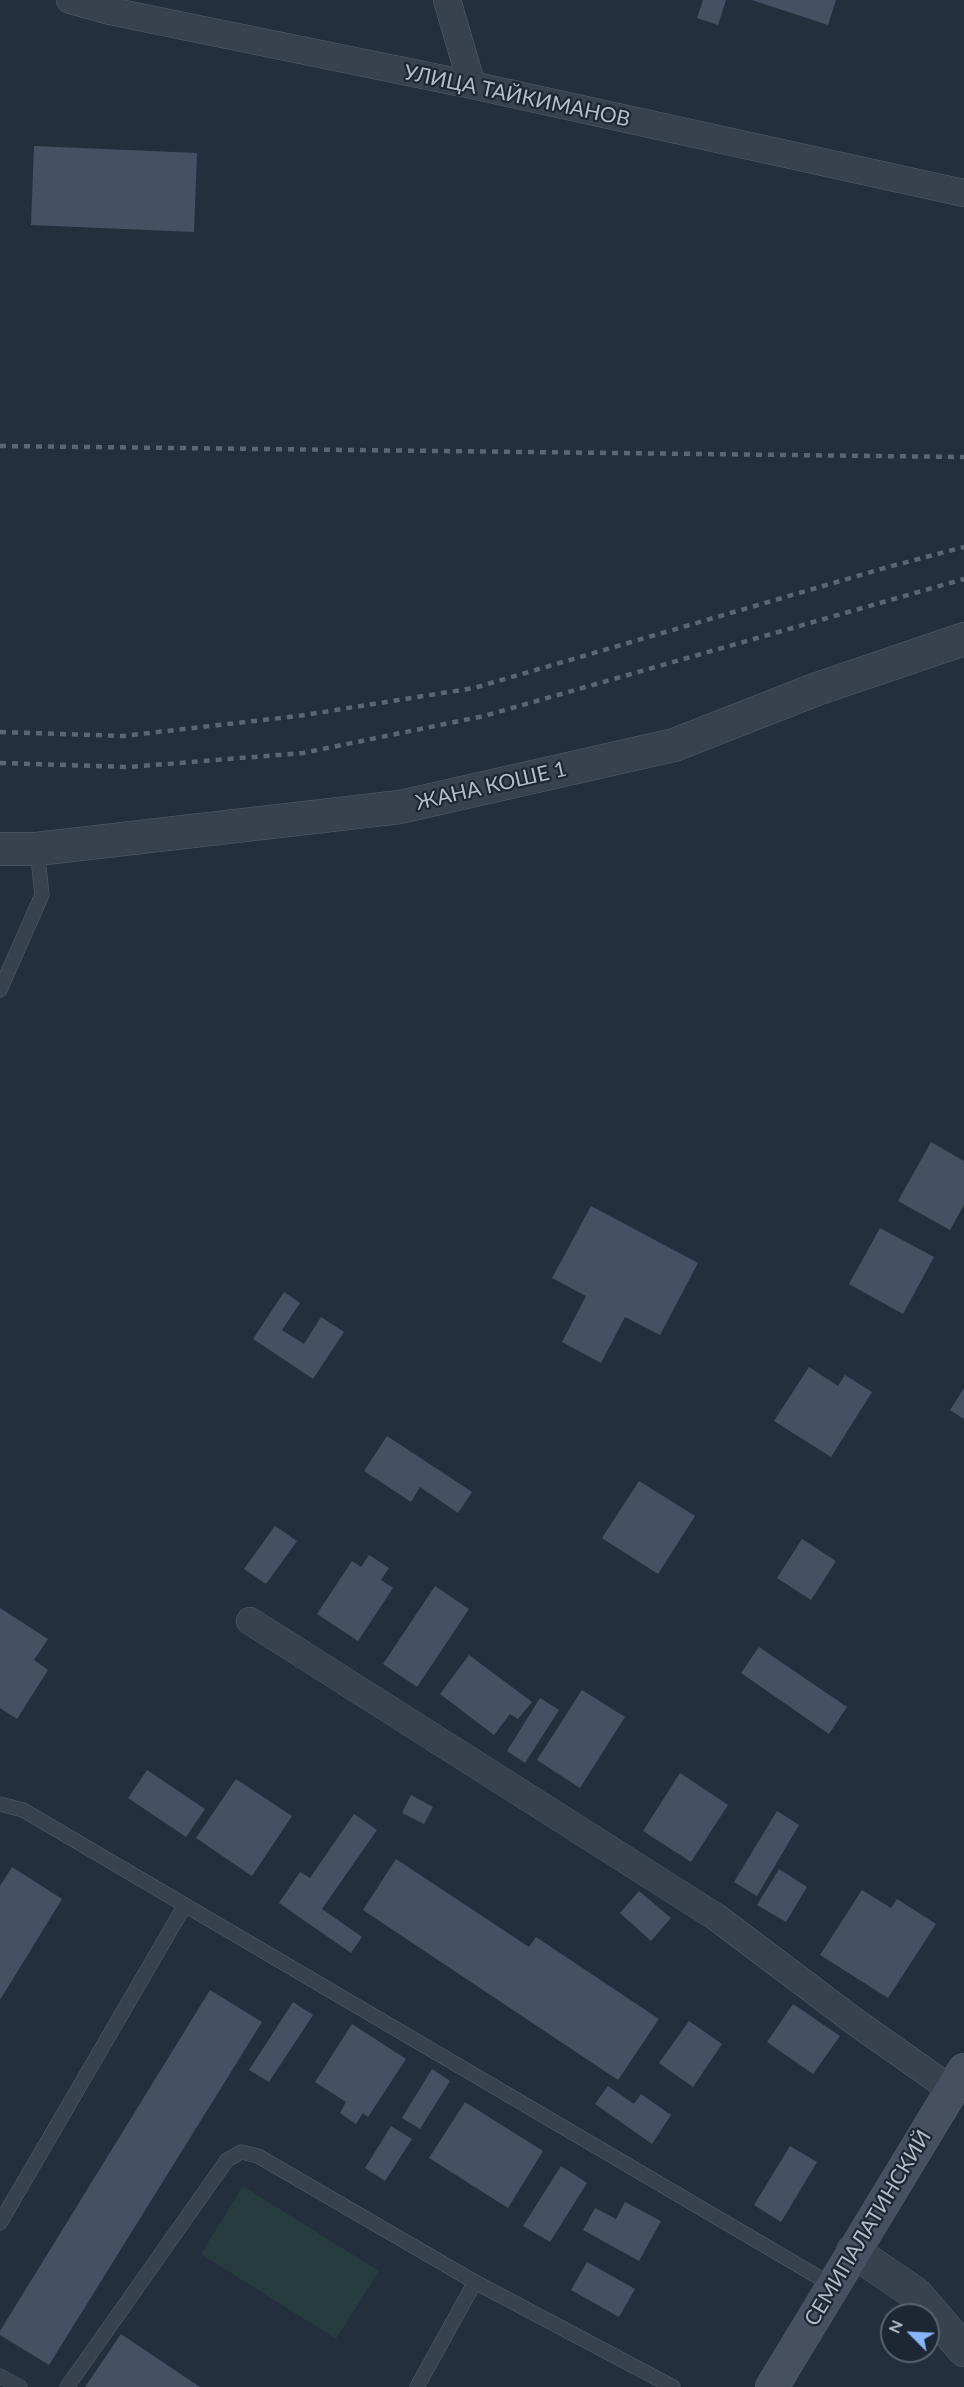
<!DOCTYPE html>
<html>
<head>
<meta charset="utf-8">
<style>
	body { margin:0 }
	#map { position:relative; width:964px; height:2387px; overflow:hidden; background:#242f3e; font-family:Lato,sans-serif }
	canvas { display:block }
	.north { position:absolute; left:880px; top:2303px; width:60px; height:60px; box-sizing:border-box; background:#1d2633; border:2px solid #59626f; border-radius:50%; rotate:294deg; font-size:16px; font-weight:700; line-height:24px; text-align:center; color:#b4bcc9 }
	.north::after { content:''; display:block; margin:auto; width:21px; height:27px; background:#8ab4f8; clip-path:polygon(50% 0,100% 100%,50% 72%,0 100%) }
</style>
</head>
<body>
<div id="map">
<canvas width="964" height="2387"></canvas>
<div class="north">N</div>
</div>
<script>
const g = document.querySelector('canvas').getContext('2d');
g.lineJoin = 'round';
function fill(path, color) { g.fillStyle = color; g.fill(path, 'evenodd'); }
const shape = rows => new Path2D(rows.map(r => 'M' + r).join(''));
function stroke(path, color, width, dash) { g.strokeStyle = color; g.lineWidth = width; g.lineCap = dash ? 'butt' : 'round'; g.setLineDash(dash || []); g.stroke(path); }
function write(font, color, halo, rows, align = 'center') {
  g.font = font + ' Lato,sans-serif'; g.lineWidth = 4.5; g.setLineDash([]); g.textBaseline = 'middle'; g.strokeStyle = halo; g.fillStyle = color; for (const [text, x, y, turn = 0] of rows) {
    g.save(); g.translate(x, y); g.rotate((+turn || 0) * Math.PI / 180); g.textAlign = isNaN(turn) ? turn : align; if (halo) g.strokeText(text, 0, 0); g.fillText(text, 0, 0); g.restore();
  }
}
const green = shape([
	[243,2186,379,2271,336,2339,201,2254]
]);
const building = shape([
	[703,0,726,0,718,25,697,18],
	[752,0,836,0,828,25],
	[34,146,197,153,194,232,31,225],
	[931,1142,964,1161,964,1205,950,1230,898,1201],
	[591,1206,698,1263,660,1335,625,1317,601,1363,562,1342,586,1296,552,1278],
	[880,1228,934,1257,903,1314,849,1284],
	[284,1292,300,1303,282,1330,304,1344,321,1317,344,1332,313,1379,253,1339],
	[809,1367,838,1386,845,1375,872,1392,831,1457,774,1421],
	[964,1388,964,1419,950,1410],
	[387,1436,472,1492,458,1513,420,1487,411,1502,364,1471],
	[639,1481,695,1516,658,1574,602,1538],
	[275,1526,297,1541,266,1584,244,1569],
	[802,1539,836,1561,811,1600,777,1578],
	[369,1555,389,1568,381,1580,393,1588,358,1641,317,1614,352,1561,361,1567],
	[435,1586,469,1609,417,1687,383,1664],
	[0,1608,48,1639,34,1660,48,1670,17,1719,0,1708],
	[759,1647,847,1707,829,1734,741,1673],
	[469,1655,532,1702,518,1719,510,1714,494,1735,440,1694],
	[582,1690,625,1717,580,1788,537,1760],
	[540,1698,559,1710,525,1763,507,1751],
	[147,1770,205,1809,186,1837,128,1798],
	[680,1773,728,1805,691,1862,643,1831],
	[236,1779,292,1816,252,1876,196,1838],
	[411,1795,433,1807,424,1824,402,1813],
	[777,1811,799,1825,757,1896,734,1882],
	[354,1814,377,1830,322,1909,362,1937,351,1953,279,1903,300,1872,310,1878],
	[396,1859,529,1947,536,1937,659,2019,618,2080,363,1910],
	[12,1867,62,1899,0,2000,0,1886],
	[779,1869,807,1887,786,1922,757,1905],
	[862,1890,891,1908,897,1899,936,1924,888,1998,820,1955],
	[639,1891,671,1918,651,1941,620,1913],
	[210,1990,262,2022,49,2365,0,2335,0,2331],
	[293,2002,313,2015,269,2082,249,2070],
	[793,2004,840,2036,813,2074,767,2042],
	[689,2021,722,2044,693,2087,659,2063],
	[352,2024,406,2059,368,2117,363,2113,356,2124,340,2113,346,2102,315,2082],
	[432,2069,450,2081,420,2129,402,2118],
	[608,2086,634,2104,641,2094,671,2115,652,2144,595,2104],
	[465,2102,543,2151,508,2208,429,2158],
	[391,2126,412,2139,385,2181,365,2168],
	[790,2146,817,2162,781,2222,754,2205],
	[561,2166,587,2183,550,2242,523,2226],
	[625,2202,661,2221,639,2261,583,2230,595,2208,616,2219],
	[587,2262,635,2289,619,2317,571,2290],
	[121,2334,200,2387,85,2387]
]);
const service = shape([
	[0,990,42,895,37,849],
	[0,1804,23,1810,832,2285],
	[0,2223,185,1905],
	[0,2376,20,2387],
	[67,2387,227,2160,241,2152,258,2156,475,2282,673,2387],
	[417,2387,475,2282]
]);
const minor = shape([
	[70,0,110,11,472,85,964,193],
	[447,0,472,85],
	[250,1621,716,1917,854,2021,952,2090]
]);
const tertiary = shape([
	[0,849,37,849,400,807,674,745,817,689,964,639],
	[853,2251,916,2294,964,2350]
]);
const secondary = shape([
	[772,2387,964,2070]
]);
const rail = shape([
	[0,446,964,457],
	[0,732,123,736,298,716,474,688,888,567,964,547],
	[0,763,129,767,303,753,484,716,964,579]
]);
const streetNames = [
	["УЛИЦА ТАЙКИМАНОВ",517,96,12],
	["ЖАНА КОШЕ 1",491,786,-13],
	["СЕМИПАЛАТИНСКИЙ",868,2228,-59]
];
fill(green, '#263c3f');
fill(building, '#455162');
stroke(service, '#565f6c', 15);
stroke(minor, '#565f6c', 28);
stroke(tertiary, '#565f6c', 34);
stroke(secondary, '#565f6c', 34);
stroke(service, '#38414e', 14);
stroke(minor, '#38414e', 27);
stroke(tertiary, '#38414e', 33);
stroke(secondary, '#465061', 33);
stroke(rail, '#5a6575', 4.5, [6, 6]);
write('21px', '#b4bcc9', '#1d2633', streetNames);
</script>
</body>
</html>
